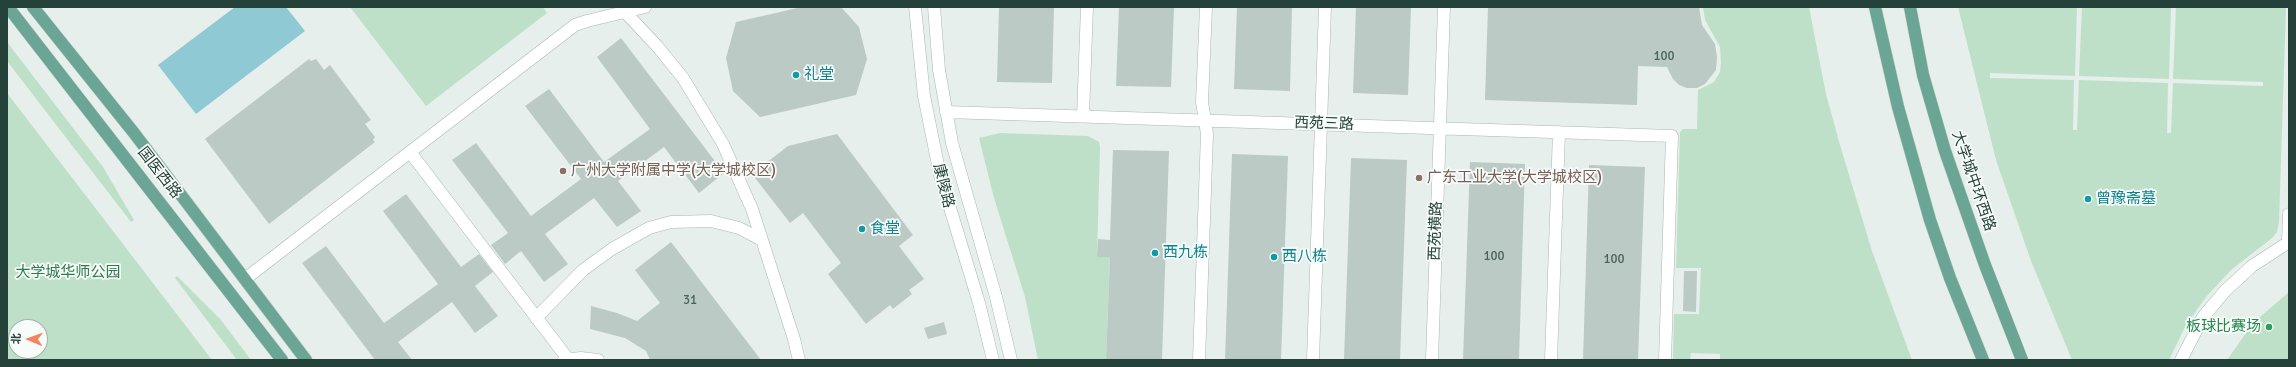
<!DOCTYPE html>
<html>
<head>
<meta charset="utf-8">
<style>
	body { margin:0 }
	#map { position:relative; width:2296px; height:367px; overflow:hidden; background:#e6efeb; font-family:Signika,"Noto Sans SC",sans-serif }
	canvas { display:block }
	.frame { position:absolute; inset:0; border:8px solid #24423a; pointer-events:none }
	.north { position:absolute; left:8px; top:319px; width:40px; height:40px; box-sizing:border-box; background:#f7fbf9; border:1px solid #a3b1ad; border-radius:50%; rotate:272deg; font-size:11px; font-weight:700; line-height:16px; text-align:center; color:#24423a }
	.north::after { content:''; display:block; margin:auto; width:14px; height:18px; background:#f4845f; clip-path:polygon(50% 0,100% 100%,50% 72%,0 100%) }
</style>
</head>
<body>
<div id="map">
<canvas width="2296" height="367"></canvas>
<div class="frame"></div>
<div class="north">北</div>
</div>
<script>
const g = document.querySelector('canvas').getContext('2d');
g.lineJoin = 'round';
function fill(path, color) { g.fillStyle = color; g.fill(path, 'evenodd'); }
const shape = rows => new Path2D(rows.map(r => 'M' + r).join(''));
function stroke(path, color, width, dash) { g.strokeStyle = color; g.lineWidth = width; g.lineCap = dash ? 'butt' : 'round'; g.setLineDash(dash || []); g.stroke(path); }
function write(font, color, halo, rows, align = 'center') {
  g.font = font + ' Signika,"Noto Sans SC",sans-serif'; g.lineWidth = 3.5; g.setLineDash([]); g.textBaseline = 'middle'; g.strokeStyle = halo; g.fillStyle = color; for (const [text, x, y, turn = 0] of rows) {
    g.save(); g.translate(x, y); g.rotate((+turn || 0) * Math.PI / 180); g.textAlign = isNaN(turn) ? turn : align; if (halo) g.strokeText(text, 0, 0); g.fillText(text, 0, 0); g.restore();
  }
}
const green = shape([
	[350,7,543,7,547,13,426,106],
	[1703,7,1809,7,1826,94,1840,145,1872,251,1912,360,1720,360,1720,354,1691,353,1690,360,1673,360,1674,314,1699,314,1701,268,1676,268,1680,132,1683,129,1697,129,1698,90,1714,82,1720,72,1721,63,1720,47,1705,20],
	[1958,7,2077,7,2075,76,1990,73,1990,78,2074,80,2073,130,2077,130,2079,80,2168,83,2167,133,2171,133,2173,83,2263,86,2263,82,2173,79,2176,7,2286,7,2279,222,2277,232,2272,238,2231,270,2206,297,2186,325,2169,360,2072,360,2031,261,1996,160],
	[2082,7,2171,7,2169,79,2079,76],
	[7,42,103,167,134,220,131,222,7,61],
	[7,93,212,360,7,360],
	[16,327,40,327,40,351,16,351],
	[1000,133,1088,136,1099,142,1100,147,1097,256,1110,257,1106,360,1038,360,1025,297,994,198,979,138],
	[177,276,221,320,251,360,237,360,175,278],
	[2289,292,2289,360,2227,360,2253,323]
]);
const water = shape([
	[235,7,286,7,305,31,196,114,158,65]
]);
const building = shape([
	[802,7,841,7,859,27,867,59,856,95,760,117,733,91,726,58,736,22],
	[999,7,1054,7,1052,83,997,82],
	[1119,7,1174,7,1171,87,1116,86],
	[1237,7,1292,7,1290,91,1234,89],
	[1356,7,1411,7,1408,95,1353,93],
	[1488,7,1699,7,1702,25,1715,44,1717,57,1716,70,1705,84,1697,88,1687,88,1679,85,1673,79,1667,67,1638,66,1637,105,1485,100],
	[621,38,724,173,699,193,664,147,618,181,641,211,617,227,594,198,545,234,568,264,544,282,521,251,505,264,491,245,508,233,452,160,476,143,531,216,581,179,525,106,549,89,604,162,650,129,597,57],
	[309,59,311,61,316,59,324,70,330,65,371,120,365,124,375,137,373,140,375,142,269,224,205,139],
	[837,134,913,235,899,246,924,279,909,290,912,294,893,309,890,305,866,324,828,274,841,263,803,213,790,223,752,174,788,146],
	[1113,150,1169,151,1162,360,1106,360,1110,257,1097,257,1098,239,1110,240],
	[1232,154,1288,156,1281,360,1225,360],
	[1351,158,1407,160,1400,360,1344,360],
	[1470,162,1525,164,1519,360,1463,360],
	[1589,165,1645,167,1638,360,1583,360],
	[406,194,461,267,479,254,493,272,475,286,498,316,475,333,452,302,398,342,412,360,375,360,302,263,326,246,384,323,438,284,383,211],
	[671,242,761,360,650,360,646,351,625,338,590,329,591,306,617,313,637,321,660,303,635,270],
	[1684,271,1697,271,1696,312,1683,311],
	[944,322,947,334,928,339,924,328]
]);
const minor = shape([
	[915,7,924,96,940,175,979,303,993,360],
	[934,7,939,70,952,143,996,297,1011,360],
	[625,12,657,46,683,78,723,144,752,209,794,339,799,360],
	[946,112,1672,136,1665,360],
	[1083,116,1087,7],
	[410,152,568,359],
	[2288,243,2289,214],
	[245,279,575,25,587,21,645,7],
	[536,318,583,270,612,249,649,228,671,222,711,221,739,228,762,240],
	[564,360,581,358,598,360],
	[1199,360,1207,134,1202,102,1206,7],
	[1313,360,1325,7],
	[1432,360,1444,7],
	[1551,360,1559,132],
	[2181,360,2203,317,2225,291,2252,266,2289,242]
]);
const major = shape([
	[8,7,282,360],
	[33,7,134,133,306,360],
	[1875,7,1898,107,1930,220,1950,278,1983,360],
	[1910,7,1923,75,1945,151,1985,265,2022,360]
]);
const markers = [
	[796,75,4,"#0f9aa8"],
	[563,171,4,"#8d6e63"],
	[1419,178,4,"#8d6e63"],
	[2088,199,4,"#0f9aa8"],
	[862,229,4,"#0f9aa8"],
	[1155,253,4,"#0f9aa8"],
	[1274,257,4,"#0f9aa8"],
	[2269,327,4,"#2e9e5b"]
];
const numberNames = [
	["100",1664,57],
	["100",1494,257],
	["100",1614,260],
	["31",690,301]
];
const cultureNames = [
	["礼堂",804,75],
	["曾豫斋墓",2096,199],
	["食堂",870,229],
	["西九栋",1163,253],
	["西八栋",1282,257]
];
const streetNames = [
	["西苑三路",1324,124,2],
	["国医西路",159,173,52],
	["大学城中环西路",1973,181,71],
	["康陵路",943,186,76],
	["西苑横路",1436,231,-88]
];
const educationNames = [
	["广州大学附属中学(大学城校区)",571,171],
	["广东工业大学(大学城校区)",1427,178]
];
const parkNames = [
	["大学城华师公园",68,273]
];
const leisureNames = [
	["板球比赛场",2261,327]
];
fill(green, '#bfe0c8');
fill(water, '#8ec9d4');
fill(building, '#bbcac4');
stroke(minor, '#a8b8b2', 13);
stroke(major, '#c2cac8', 13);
stroke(minor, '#fff', 12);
stroke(major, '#6aa596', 12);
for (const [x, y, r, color] of markers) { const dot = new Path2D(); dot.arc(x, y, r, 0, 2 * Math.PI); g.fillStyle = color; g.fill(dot); stroke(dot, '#f7fbf9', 1.5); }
write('13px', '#4a645c', null, numberNames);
write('15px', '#0d838f', '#f7fbf9', cultureNames, 'left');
write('15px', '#24423a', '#f7fbf9', streetNames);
write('15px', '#785e54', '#f7fbf9', educationNames, 'left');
write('15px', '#2d7a4b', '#f7fbf9', parkNames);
write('15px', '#27864d', '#f7fbf9', leisureNames, 'right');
</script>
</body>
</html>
